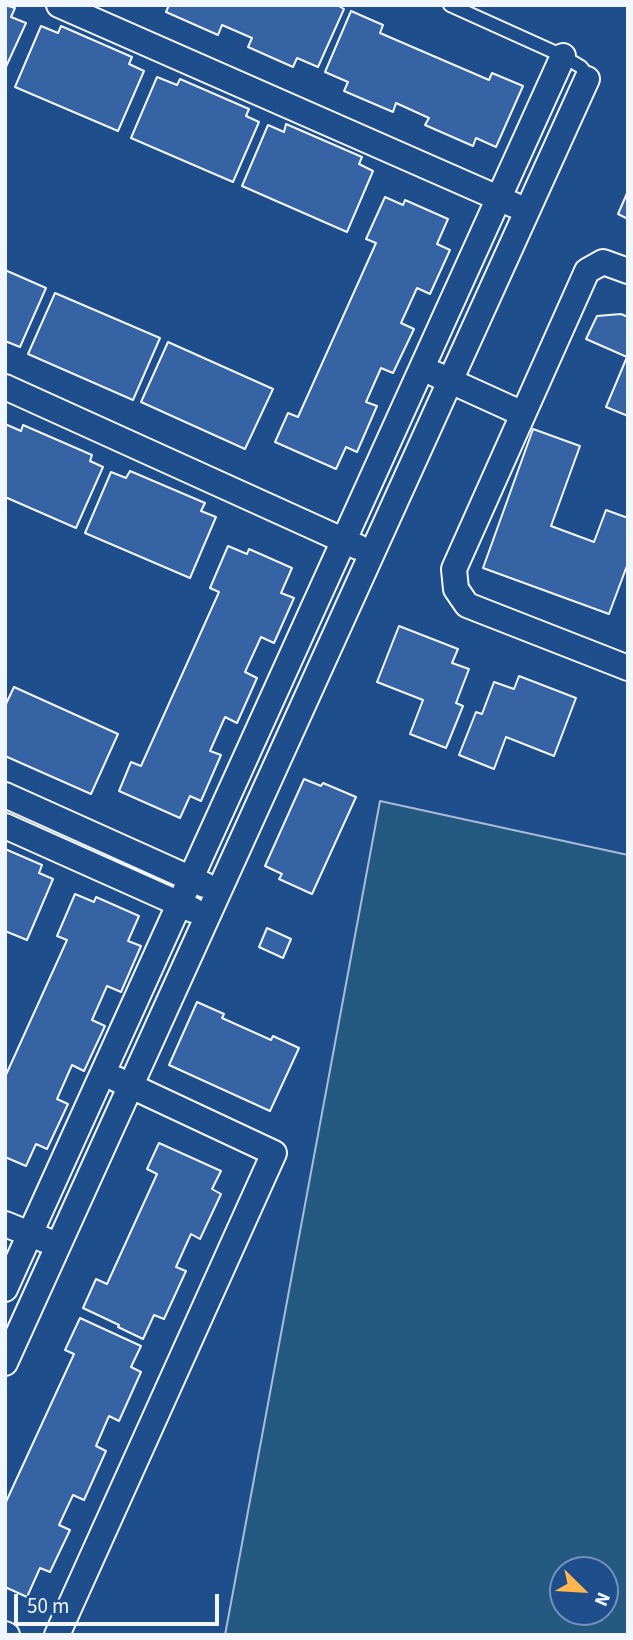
<!DOCTYPE html>
<html>
<head>
<meta charset="utf-8">
<style>
	body { margin:0 }
	#map { position:relative; width:633px; height:1640px; overflow:hidden; background:#1f4e8c; font-family:"Source Sans 3",sans-serif }
	canvas { display:block }
	.frame { position:absolute; inset:0; border:7px solid #f2f6ff; pointer-events:none }
	.north { position:absolute; left:549px; top:1556px; width:70px; height:70px; box-sizing:border-box; background:#1f4e8c; border:2px solid #7391ba; border-radius:50%; rotate:114deg; font-size:19px; font-weight:700; line-height:28px; text-align:center; color:#f2f6ff }
	.north::after { content:''; display:block; margin:auto; width:24px; height:32px; background:#ffb74d; clip-path:polygon(50% 0,100% 100%,50% 72%,0 100%) }
	.scale { position:absolute; left:14px; top:1594px; width:205px; height:32px; box-sizing:border-box; border:4px solid #f2f6ff; border-top:0; padding-left:9px; font-size:21px; line-height:24px; white-space:nowrap; color:#f2f6ff; -webkit-text-stroke:5px #1f4e8c; paint-order:stroke }
</style>
</head>
<body>
<div id="map">
<canvas width="633" height="1640"></canvas>
<div class="frame"></div>
<div class="north">N</div>
<div class="scale">50 m</div>
</div>
<script>
const g = document.querySelector('canvas').getContext('2d');
g.lineJoin = 'round';
function fill(path, color) { g.fillStyle = color; g.fill(path, 'evenodd'); }
const shape = rows => new Path2D(rows.map(r => 'M' + r).join(''));
function stroke(path, color, width, dash) { g.strokeStyle = color; g.lineWidth = width; g.lineCap = dash ? 'butt' : 'round'; g.setLineDash(dash || []); g.stroke(path); }
const green = shape([
	[380,801,628,855,628,1635,225,1635,380,801],
	[563,1570,605,1570,605,1612,563,1612,563,1570]
]);
const building = shape([
	[5,5,15,8,11,17,26,23,5,69,5,5],
	[169,5,337,5,344,9,318,67,297,58,293,67,248,47,252,38,222,25,218,35,166,12,169,5],
	[351,11,383,25,380,33,489,80,492,73,523,86,496,147,476,138,473,146,425,125,429,118,396,103,393,112,344,91,348,82,325,72,351,11],
	[41,26,58,33,61,26,132,57,129,64,144,71,118,131,15,87,41,26],
	[157,77,177,85,180,79,249,109,246,116,259,122,233,182,131,138,157,77],
	[286,124,362,157,359,164,373,171,347,232,242,186,268,125,284,132,286,124],
	[628,191,628,219,618,214,628,191],
	[385,197,403,205,405,200,448,219,437,244,450,250,430,294,417,288,401,323,414,329,393,373,381,368,366,402,377,406,357,452,346,447,336,469,275,442,288,413,298,417,376,243,366,239,385,197],
	[5,270,46,288,20,347,5,341,5,270],
	[55,293,160,338,133,400,28,354,55,293],
	[621,314,628,317,628,416,606,407,627,357,586,339,597,316,621,314],
	[168,342,273,389,245,449,141,402,168,342],
	[5,424,21,431,23,425,92,455,90,461,103,467,76,528,5,497,5,424],
	[533,429,580,446,551,526,594,542,606,510,628,518,628,563,609,614,483,568,533,429],
	[130,471,205,503,201,511,216,517,190,578,85,533,111,472,126,478,130,471],
	[228,546,247,554,249,549,292,568,281,593,294,598,274,643,261,637,245,672,257,678,237,723,225,717,210,751,221,755,201,801,190,796,180,818,119,791,131,762,141,766,219,592,210,588,228,546],
	[399,626,458,649,452,663,469,669,456,703,463,706,446,748,410,734,423,700,377,682,399,626],
	[519,676,576,698,554,756,506,737,494,769,459,755,476,712,482,714,494,682,514,689,519,676],
	[14,687,118,734,91,794,5,756,5,706,14,687],
	[304,779,321,786,323,783,356,797,312,894,279,879,282,874,265,866,304,779],
	[5,849,42,865,39,873,53,879,27,940,5,931,5,849],
	[75,894,94,902,96,897,139,916,128,941,141,946,121,992,107,986,92,1020,105,1026,84,1071,72,1065,57,1099,68,1104,47,1149,36,1144,26,1166,5,1157,5,1077,67,940,57,936,75,894],
	[267,928,291,939,283,958,259,947,267,928],
	[197,1002,224,1014,222,1018,271,1040,273,1036,299,1048,270,1111,169,1065,197,1002],
	[159,1143,221,1171,212,1189,221,1194,200,1239,191,1234,176,1267,186,1271,164,1319,154,1315,143,1339,118,1327,119,1325,83,1308,96,1279,107,1284,157,1174,147,1169,159,1143],
	[80,1318,141,1346,131,1367,141,1372,119,1421,109,1416,96,1446,106,1451,84,1500,73,1495,59,1525,70,1530,50,1572,40,1568,27,1597,5,1587,5,1504,74,1354,65,1350,80,1318]
]);
const lane = shape([
	[450,5,563,56,581,67,586,73,587,79]
]);
const street = shape([
	[59,5,514,205],
	[628,271,603,262,587,271,454,569,456,589,467,605,628,668],
	[435,374,523,414],
	[5,387,358,547],
	[5,795,205,885],
	[5,826,193,910],
	[5,1224,45,1240],
	[5,1289,563,56],
	[5,1363,587,79],
	[5,1634,7,1635],
	[57,1635,274,1153,116,1079]
]);
fill(green, '#245a82');
stroke(green, '#a8bbd7', 2);
fill(building, '#3563a3');
stroke(building, '#f2f6ff', 2);
stroke(lane, '#f2f6ff', 16);
stroke(street, '#f2f6ff', 28);
stroke(lane, '#1f4e8c', 12);
stroke(street, '#1f4e8c', 24);
</script>
</body>
</html>
